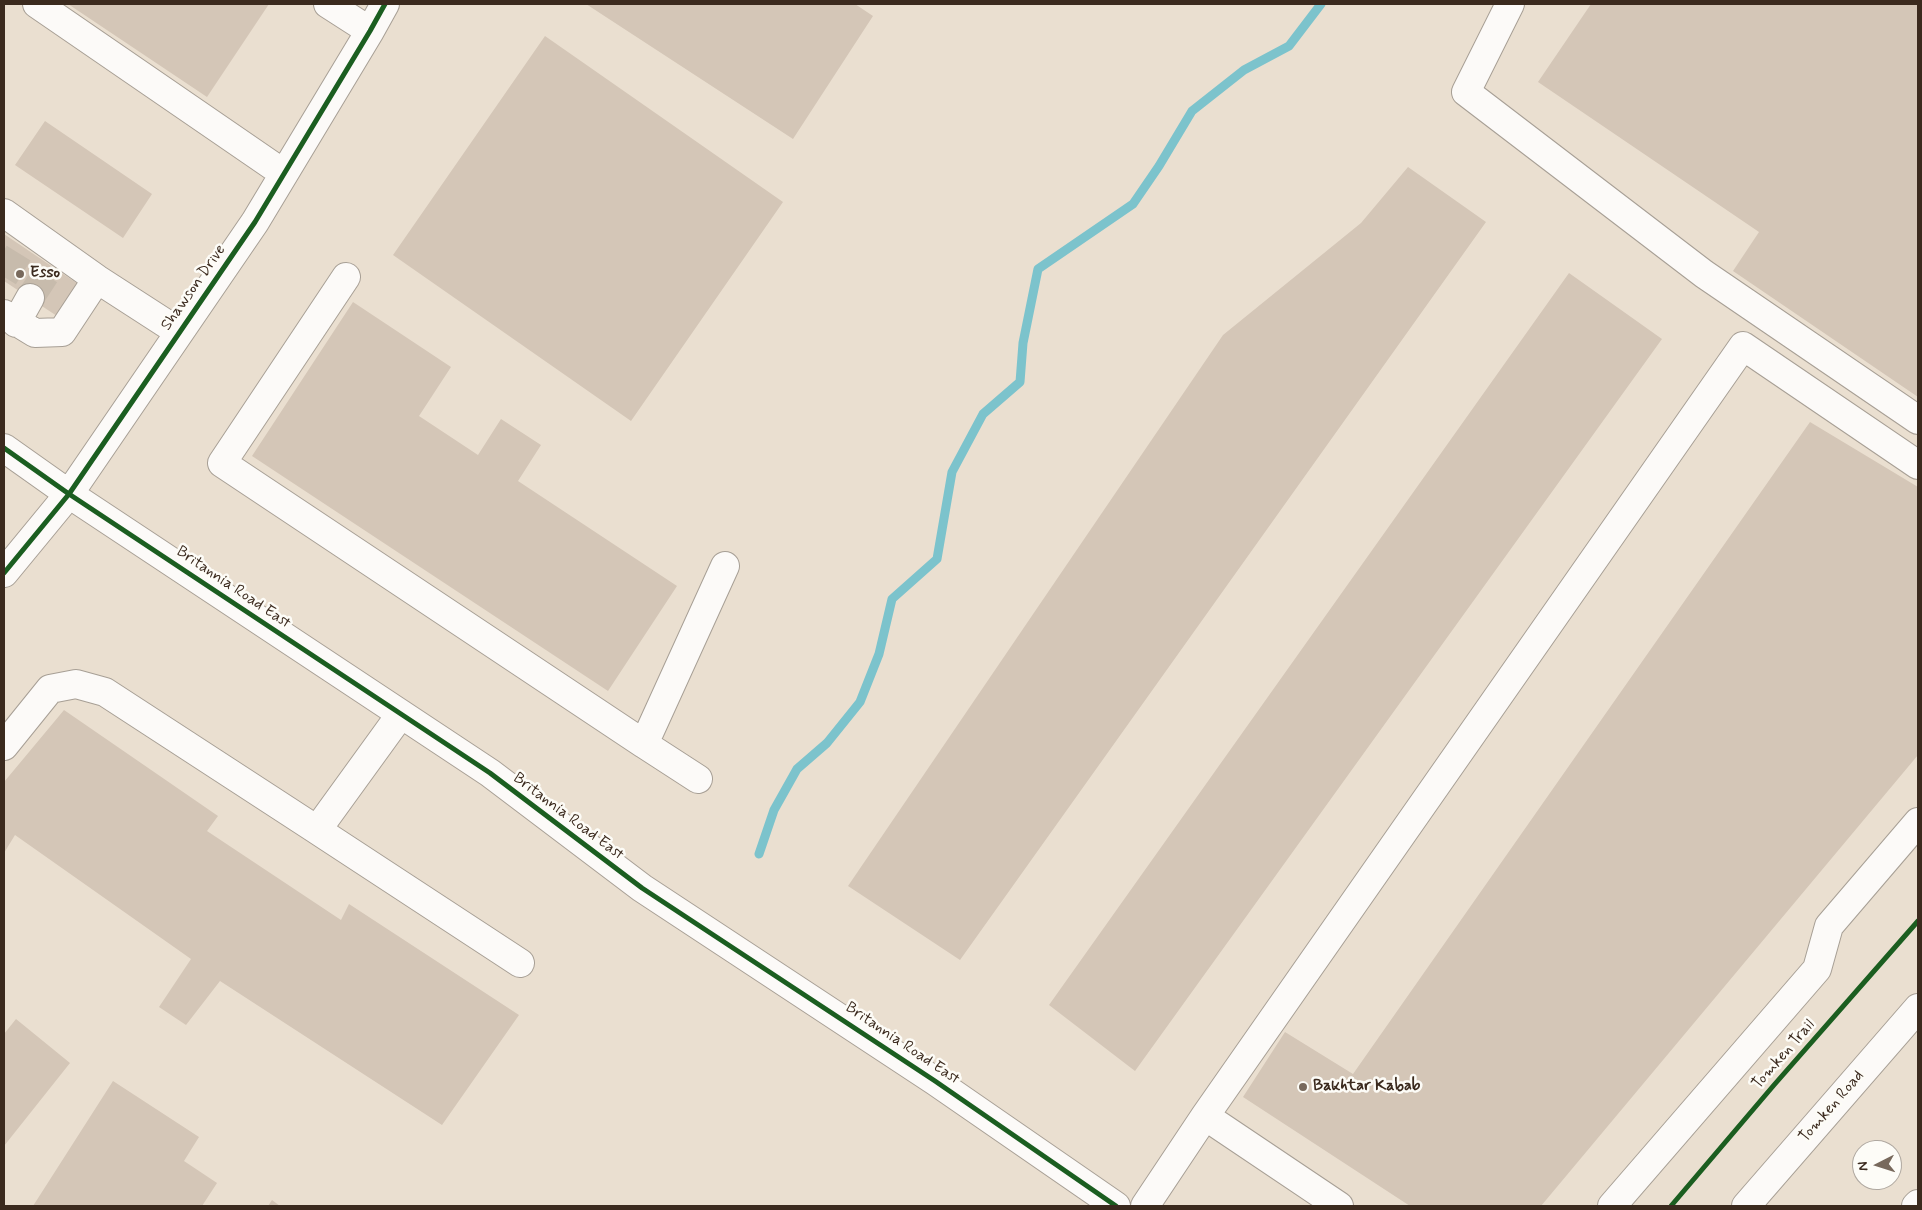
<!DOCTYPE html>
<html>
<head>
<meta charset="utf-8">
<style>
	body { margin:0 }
	#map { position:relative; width:1922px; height:1210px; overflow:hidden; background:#eadfd0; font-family:Mynerve,sans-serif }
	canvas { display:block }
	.frame { position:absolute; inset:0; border:5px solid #3b2a1e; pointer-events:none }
	.north { position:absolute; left:1852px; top:1140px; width:50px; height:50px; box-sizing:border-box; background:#fdfcf7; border:1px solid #afa8a0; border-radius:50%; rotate:265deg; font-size:14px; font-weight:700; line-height:20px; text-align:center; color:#3b2a1e }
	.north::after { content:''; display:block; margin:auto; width:18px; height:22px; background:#78695c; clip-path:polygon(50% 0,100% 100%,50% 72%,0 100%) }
</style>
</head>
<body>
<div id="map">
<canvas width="1922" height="1210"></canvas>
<div class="frame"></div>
<div class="north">N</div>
</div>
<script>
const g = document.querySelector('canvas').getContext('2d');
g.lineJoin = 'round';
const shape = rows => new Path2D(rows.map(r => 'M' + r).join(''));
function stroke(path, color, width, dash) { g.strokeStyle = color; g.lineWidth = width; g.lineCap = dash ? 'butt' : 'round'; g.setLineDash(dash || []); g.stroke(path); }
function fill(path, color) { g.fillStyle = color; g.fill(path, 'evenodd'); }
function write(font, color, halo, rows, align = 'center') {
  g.font = font + ' Mynerve,sans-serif'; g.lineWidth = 5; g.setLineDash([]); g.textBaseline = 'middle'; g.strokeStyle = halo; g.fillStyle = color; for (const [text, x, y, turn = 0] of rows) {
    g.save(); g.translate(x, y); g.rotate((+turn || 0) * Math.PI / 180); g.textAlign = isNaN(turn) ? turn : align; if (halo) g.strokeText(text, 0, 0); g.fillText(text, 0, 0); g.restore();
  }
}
const stream = shape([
	[759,854,774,810,797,769,827,743,860,702,879,654,892,599,937,559,952,472,983,414,1020,382,1023,343,1038,269,1133,204,1159,166,1192,111,1244,70,1289,46,1321,4]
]);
const building = shape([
	[68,4,269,4,207,97],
	[586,4,855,4,873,16,793,139],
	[1591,4,1918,4,1918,397,1733,271,1759,232,1538,82],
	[545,36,783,202,631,421,393,255],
	[45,121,152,194,123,238,15,165],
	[1408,167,1486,222,960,960,848,886,1223,335,1361,223],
	[4,234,84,288,63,320,4,281],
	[1569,273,1662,339,1135,1071,1049,1005],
	[353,302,451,367,419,416,478,455,501,419,541,445,518,481,677,586,608,691,252,456],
	[1810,422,1918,487,1918,755,1541,1206,1410,1206,1243,1097,1285,1032,1353,1074],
	[64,710,218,816,207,831,341,920,349,904,519,1015,442,1125,220,981,186,1025,159,1007,191,959,15,835,4,853,4,782],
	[16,1019,70,1063,4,1146,4,1034],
	[113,1081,199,1137,184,1161,217,1183,202,1206,33,1206],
	[272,1200,280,1206,268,1206]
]);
const minorTunnel = shape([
	[4,277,23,246],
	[30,298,51,266]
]);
const minor = shape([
	[37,4,283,173],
	[328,4,370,31],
	[1510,4,1466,92,1704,274,1918,420],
	[4,213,97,279,179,332],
	[346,277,222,463,644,744,725,566],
	[4,314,35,333,62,332,97,279],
	[16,323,30,298],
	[4,448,69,494,490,773,642,888,935,1081,1116,1206],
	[4,573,69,494,255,222,370,31,385,4],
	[644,744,698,779],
	[4,746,50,689,76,684,105,692,317,830,401,714],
	[317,830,520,963],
	[1205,1116,1339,1206],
	[1145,1206,1205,1116,1743,346,1918,465],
	[1612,1206,1817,969,1829,926,1918,822],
	[1916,1206,1918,1204]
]);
const major = shape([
	[1746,1206,1918,1008]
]);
const cycleway = shape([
	[4,448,69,494,490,773,642,888,935,1081,1116,1206],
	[4,573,69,494,255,222,370,31,385,4],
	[1671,1206,1774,1085,1918,921]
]);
const markers = [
	[20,274,5,"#78695c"],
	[1303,1087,5,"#78695c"]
];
const poiNames = [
	["Esso",30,274],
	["Bakhtar Kabab",1313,1087]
];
const streetNames = [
	["Shawson Drive",194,288,-55],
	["Britannia Road East",233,588,34],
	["Britannia Road East",568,817,37],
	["Britannia Road East",902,1044,34],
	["Tomken Trail",1784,1055,-49],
	["Tomken Road",1832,1107,-49]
];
stroke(stream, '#7cc3cc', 9);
fill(building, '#d4c6b7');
stroke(minorTunnel, '#c7bbac', 28, [28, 14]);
stroke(minor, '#a79f95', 30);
stroke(major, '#a79f95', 30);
stroke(minor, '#fcfaf8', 28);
stroke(major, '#fcfaf8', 28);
stroke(cycleway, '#1b5e20', 5);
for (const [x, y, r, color] of markers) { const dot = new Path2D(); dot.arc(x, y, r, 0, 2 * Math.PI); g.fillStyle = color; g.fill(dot); stroke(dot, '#fdfcf7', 2); }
write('bold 16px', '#3b2a1e', '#fdfcf7', poiNames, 'left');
write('16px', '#3b2a1e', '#fdfcf7', streetNames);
</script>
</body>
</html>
